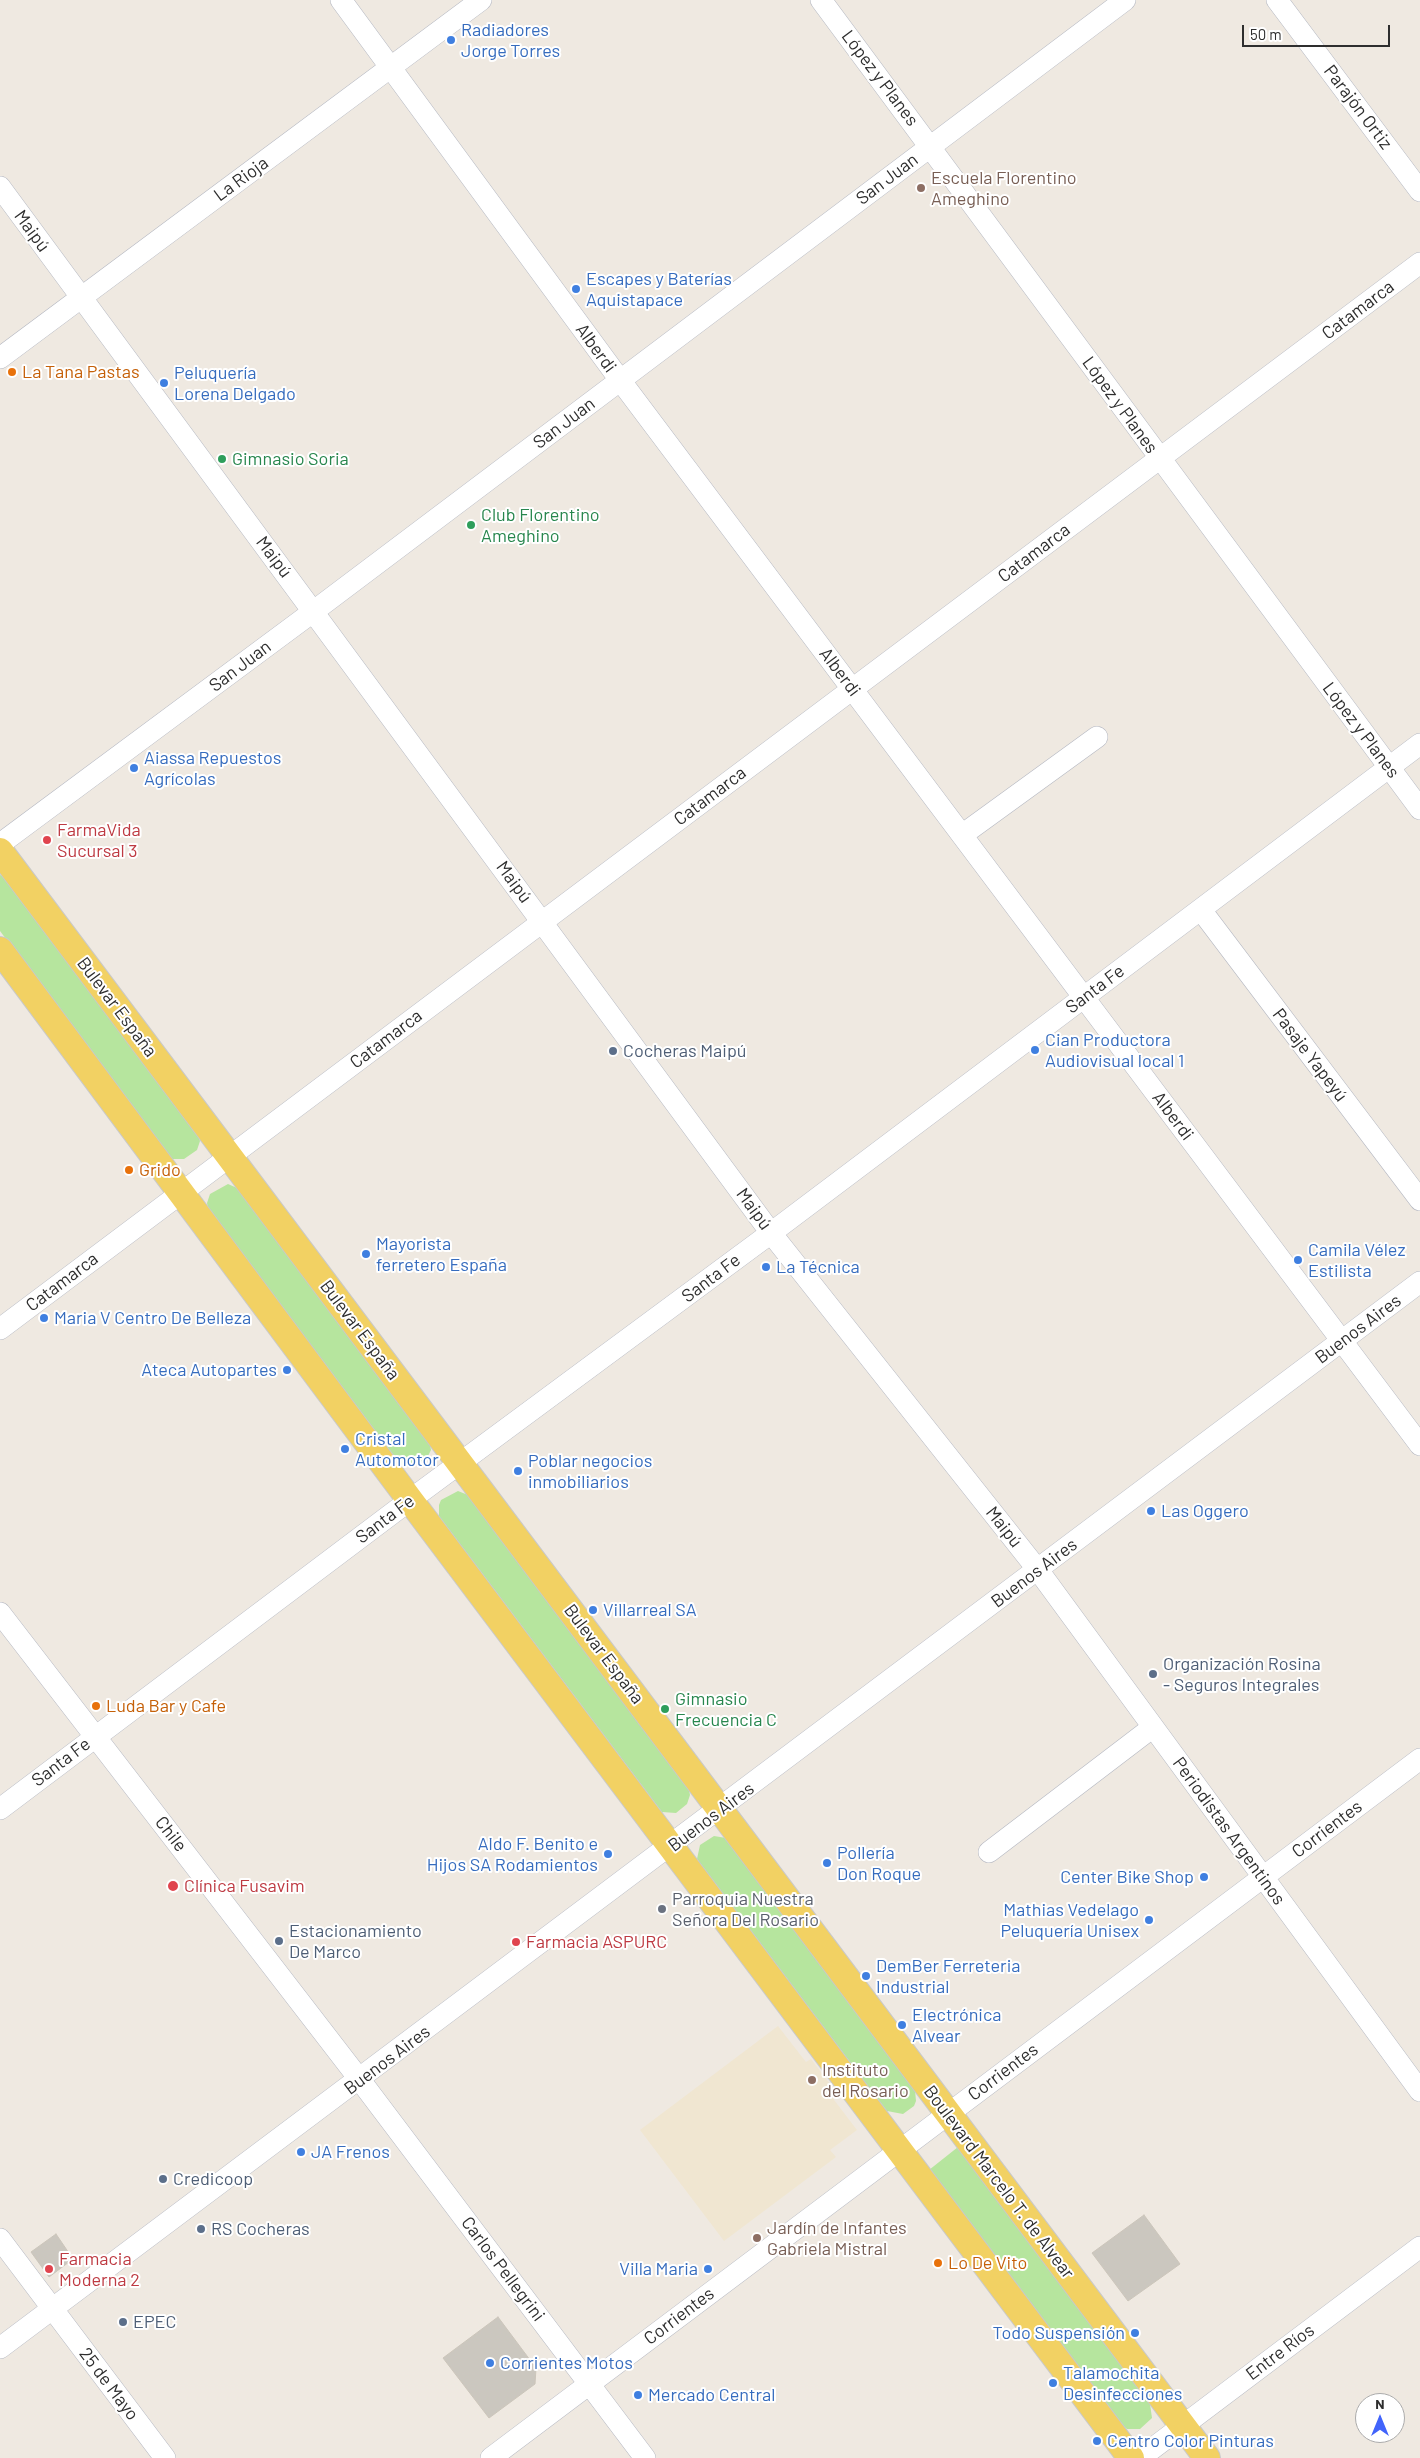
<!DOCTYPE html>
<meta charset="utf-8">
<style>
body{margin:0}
#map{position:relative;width:1420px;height:2458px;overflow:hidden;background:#efe9e1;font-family:Barlow,sans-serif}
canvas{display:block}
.north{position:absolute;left:1355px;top:2393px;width:50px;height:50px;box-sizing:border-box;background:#fff;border:1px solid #ababab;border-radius:50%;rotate:0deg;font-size:14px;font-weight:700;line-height:20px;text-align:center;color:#2e2e2e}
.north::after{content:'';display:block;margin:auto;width:18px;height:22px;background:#4264fb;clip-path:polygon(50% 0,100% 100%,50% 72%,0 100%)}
.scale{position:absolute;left:1242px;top:25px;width:148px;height:22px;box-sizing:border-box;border:2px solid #2e2e2e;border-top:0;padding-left:6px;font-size:15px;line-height:18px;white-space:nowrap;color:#2e2e2e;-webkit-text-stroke:4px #fff;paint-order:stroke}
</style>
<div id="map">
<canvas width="1420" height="2458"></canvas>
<div class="north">N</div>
<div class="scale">50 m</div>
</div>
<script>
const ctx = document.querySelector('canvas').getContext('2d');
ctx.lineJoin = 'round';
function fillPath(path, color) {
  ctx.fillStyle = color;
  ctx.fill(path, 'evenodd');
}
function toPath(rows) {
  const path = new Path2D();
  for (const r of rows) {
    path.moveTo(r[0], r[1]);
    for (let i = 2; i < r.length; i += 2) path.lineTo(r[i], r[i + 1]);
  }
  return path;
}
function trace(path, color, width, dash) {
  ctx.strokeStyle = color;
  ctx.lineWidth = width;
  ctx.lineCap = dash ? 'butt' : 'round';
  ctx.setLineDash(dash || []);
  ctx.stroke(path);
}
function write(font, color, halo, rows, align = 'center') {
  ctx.font = font + ' Barlow,sans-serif';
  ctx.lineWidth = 4;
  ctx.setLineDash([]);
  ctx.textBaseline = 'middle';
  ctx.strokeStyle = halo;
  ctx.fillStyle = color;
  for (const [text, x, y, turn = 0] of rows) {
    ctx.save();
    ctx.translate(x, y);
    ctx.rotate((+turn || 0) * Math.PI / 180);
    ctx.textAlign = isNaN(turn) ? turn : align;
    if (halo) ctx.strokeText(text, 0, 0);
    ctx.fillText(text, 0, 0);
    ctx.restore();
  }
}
fillPath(toPath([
 [778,2026,806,2062,811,2059,833,2088,828,2092,857,2130,830,2150,836,2157,724,2241,640,2130]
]), '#f0e6d1');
fillPath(toPath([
 [0,875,3,876,198,1136,200,1141,197,1150,184,1159,171,1159,0,931],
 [228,1184,237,1188,430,1445,431,1450,427,1458,412,1467,401,1465,208,1208,207,1203,210,1194],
 [458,1491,468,1495,689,1790,690,1795,687,1804,676,1813,662,1812,439,1516,439,1505,441,1500],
 [714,1836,726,1838,915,2090,916,2101,914,2106,903,2114,887,2111,697,1859,700,1845],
 [958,2147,1150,2404,1152,2418,1140,2429,1127,2429,1122,2425,929,2170]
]), '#b6e59e');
const building = toPath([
 [1144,2215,1180,2264,1128,2301,1092,2253,1144,2215],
 [56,2234,73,2259,49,2277,31,2252,56,2234],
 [498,2317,536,2368,535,2384,489,2418,443,2358,498,2317]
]);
fillPath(building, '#cbc7bf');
trace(building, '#cbc5ba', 1);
const minor = toPath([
 [341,0,620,380,1420,1445],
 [821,0,1420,809],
 [1277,0,1420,191],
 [0,187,771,1233,1038,1570,1420,2091],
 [0,358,481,0],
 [962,835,1097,737],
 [0,844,314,611,1125,0],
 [1201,910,1420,1200],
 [0,1329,1420,263],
 [0,1613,360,2080,645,2458],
 [0,1809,410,1500,771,1233,1420,744],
 [989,1852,1153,1727],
 [0,2239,165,2458],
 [0,2348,1420,1282],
 [491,2458,1420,1759],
 [1140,2458,1420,2247]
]);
const major = toPath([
 [0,851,1207,2458],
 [0,950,410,1500,1131,2458]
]);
trace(minor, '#b4b7c1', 22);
trace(major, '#c9c9c9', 28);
trace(minor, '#fff', 21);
trace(major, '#f2d163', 26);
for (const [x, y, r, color] of [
 [451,40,5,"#3f7fe0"],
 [921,188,5,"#8d6e63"],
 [576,289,5,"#3f7fe0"],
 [12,372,5,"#e8710a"],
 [164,383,5,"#3f7fe0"],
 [222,459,5,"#2e9e5b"],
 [471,525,5,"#2e9e5b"],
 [134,768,5,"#3f7fe0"],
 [47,840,5,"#e0444e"],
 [1035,1050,5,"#3f7fe0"],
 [613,1051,5,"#5c6f8a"],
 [129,1170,5,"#e8710a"],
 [366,1254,5,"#3f7fe0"],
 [1298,1260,5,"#3f7fe0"],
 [766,1267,5,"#3f7fe0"],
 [44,1318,5,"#3f7fe0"],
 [287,1370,5,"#3f7fe0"],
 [345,1449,5,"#3f7fe0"],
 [518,1471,5,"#3f7fe0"],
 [1151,1511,5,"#3f7fe0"],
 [593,1610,5,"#3f7fe0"],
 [1153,1674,5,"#5c6f8a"],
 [96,1706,5,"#e8710a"],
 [665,1709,5,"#2e9e5b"],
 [608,1854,5,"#3f7fe0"],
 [827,1863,5,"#3f7fe0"],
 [1204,1877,5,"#3f7fe0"],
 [173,1886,6,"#e0444e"],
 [662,1909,5,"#6b7280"],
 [1149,1920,5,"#3f7fe0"],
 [279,1941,5,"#5c6f8a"],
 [516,1942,5,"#e0444e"],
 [866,1976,5,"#3f7fe0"],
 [902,2025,5,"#3f7fe0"],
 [812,2080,5,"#8d6e63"],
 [301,2152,5,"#3f7fe0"],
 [163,2179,5,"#5c6f8a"],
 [201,2229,5,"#5c6f8a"],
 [757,2238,5,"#8d6e63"],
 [938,2263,5,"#e8710a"],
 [49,2269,5,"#e0444e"],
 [708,2269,5,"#3f7fe0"],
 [123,2322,5,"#5c6f8a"],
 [1135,2333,5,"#3f7fe0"],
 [490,2363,5,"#3f7fe0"],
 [1053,2383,5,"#3f7fe0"],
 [638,2395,5,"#3f7fe0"],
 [1097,2441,5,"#3f7fe0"]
]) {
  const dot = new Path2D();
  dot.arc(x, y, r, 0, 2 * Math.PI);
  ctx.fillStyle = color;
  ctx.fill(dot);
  trace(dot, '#fff', 2);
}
write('18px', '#366cbe', '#fff', [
 ["Radiadores",461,30],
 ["Jorge Torres",461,51],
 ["Escapes y Baterías",586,279],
 ["Aquistapace",586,300],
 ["Peluquería",174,373],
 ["Lorena Delgado",174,394],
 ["Aiassa Repuestos",144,758],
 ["Agrícolas",144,779],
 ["Cian Productora",1045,1040],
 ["Audiovisual local 1",1045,1061],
 ["Mayorista",376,1244],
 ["ferretero España",376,1265],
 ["Camila Vélez",1308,1250],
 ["Estilista",1308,1271],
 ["La Técnica",776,1267],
 ["Maria V Centro De Belleza",54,1318],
 ["Ateca Autopartes",277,1370,"right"],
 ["Cristal",355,1439],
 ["Automotor",355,1460],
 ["Poblar negocios",528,1461],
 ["inmobiliarios",528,1482],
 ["Las Oggero",1161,1511],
 ["Villarreal SA",603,1610],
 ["Aldo F. Benito e",598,1844,"right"],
 ["Hijos SA Rodamientos",598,1865,"right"],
 ["Pollería",837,1853],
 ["Don Roque",837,1874],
 ["Center Bike Shop",1194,1877,"right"],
 ["Mathias Vedelago",1139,1910,"right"],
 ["Peluquería Unisex",1139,1931,"right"],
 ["DemBer Ferreteria",876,1966],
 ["Industrial",876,1987],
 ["Electrónica",912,2015],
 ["Alvear",912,2036],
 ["JA Frenos",311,2152],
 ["Villa Maria",698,2269,"right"],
 ["Todo Suspensión",1125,2333,"right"],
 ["Corrientes Motos",500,2363],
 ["Talamochita",1063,2373],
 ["Desinfecciones",1063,2394],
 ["Mercado Central",648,2395],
 ["Centro Color Pinturas",1107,2441]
], 'left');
write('18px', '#2e2e2e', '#fff', [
 ["López y Planes",880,78,53],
 ["Parajón Ortiz",1358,107,53],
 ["La Rioja",241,179,-36],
 ["San Juan",887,179,-37],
 ["Maipú",32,231,54],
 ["Catamarca",1358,310,-37],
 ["Alberdi",596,348,54],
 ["López y Planes",1120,405,54],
 ["San Juan",564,423,-37],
 ["Catamarca",1034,553,-37],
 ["Maipú",274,557,53],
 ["San Juan",240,666,-37],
 ["Alberdi",840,672,53],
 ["López y Planes",1361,730,53],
 ["Catamarca",710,796,-37],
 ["Maipú",514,882,54],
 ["Santa Fe",1095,989,-37],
 ["Bulevar España",117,1007,53],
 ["Catamarca",386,1039,-37],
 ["Pasaje Yapeyú",1310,1055,53],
 ["Alberdi",1173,1116,53],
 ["Maipú",754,1209,54],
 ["Santa Fe",711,1278,-37],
 ["Catamarca",62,1282,-37],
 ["Buenos Aires",1358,1329,-37],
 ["Bulevar España",360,1330,53],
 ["Santa Fe",385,1519,-37],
 ["Maipú",1004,1527,52],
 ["Buenos Aires",1034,1573,-37],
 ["Bulevar España",604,1654,53],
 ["Santa Fe",61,1762,-37],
 ["Buenos Aires",711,1817,-37],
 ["Corrientes",1327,1829,-37],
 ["Periodistas Argentinos",1229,1831,54],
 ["Chile",171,1834,52],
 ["Buenos Aires",387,2060,-37],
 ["Corrientes",1003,2072,-37],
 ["Boulevard Marcelo T. de Alvear",999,2182,53],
 ["Carlos Pellegrini",503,2269,53],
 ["Corrientes",679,2316,-37],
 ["Entre Ríos",1280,2352,-37],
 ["25 de Mayo",109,2384,53]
]);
write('18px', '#785e54', '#fff', [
 ["Escuela Florentino",931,178],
 ["Ameghino",931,199],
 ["Instituto",822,2070],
 ["del Rosario",822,2091],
 ["Jardín de Infantes",767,2228],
 ["Gabriela Mistral",767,2249]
], 'left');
write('18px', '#c56008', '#fff', [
 ["La Tana Pastas",22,372],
 ["Grido",139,1170],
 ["Luda Bar y Cafe",106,1706],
 ["Lo De Vito",948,2263]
], 'left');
write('18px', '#27864d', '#fff', [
 ["Gimnasio Soria",232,459],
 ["Club Florentino",481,515],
 ["Ameghino",481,536],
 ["Gimnasio",675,1699],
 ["Frecuencia C",675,1720]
], 'left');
write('18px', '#be3a42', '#fff', [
 ["FarmaVida",57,830],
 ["Sucursal 3",57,851],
 ["Clínica Fusavim",184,1886],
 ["Farmacia ASPURC",526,1942],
 ["Farmacia",59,2259],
 ["Moderna 2",59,2280]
], 'left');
write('18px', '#4e5e75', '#fff', [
 ["Cocheras Maipú",623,1051],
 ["Organización Rosina",1163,1664],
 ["- Seguros Integrales",1163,1685],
 ["Estacionamiento",289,1931],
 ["De Marco",289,1952],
 ["Credicoop",173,2179],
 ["RS Cocheras",211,2229],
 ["EPEC",133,2322]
], 'left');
write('18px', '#5b616d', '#fff', [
 ["Parroquia Nuestra",672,1899],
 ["Señora Del Rosario",672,1920]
], 'left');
</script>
